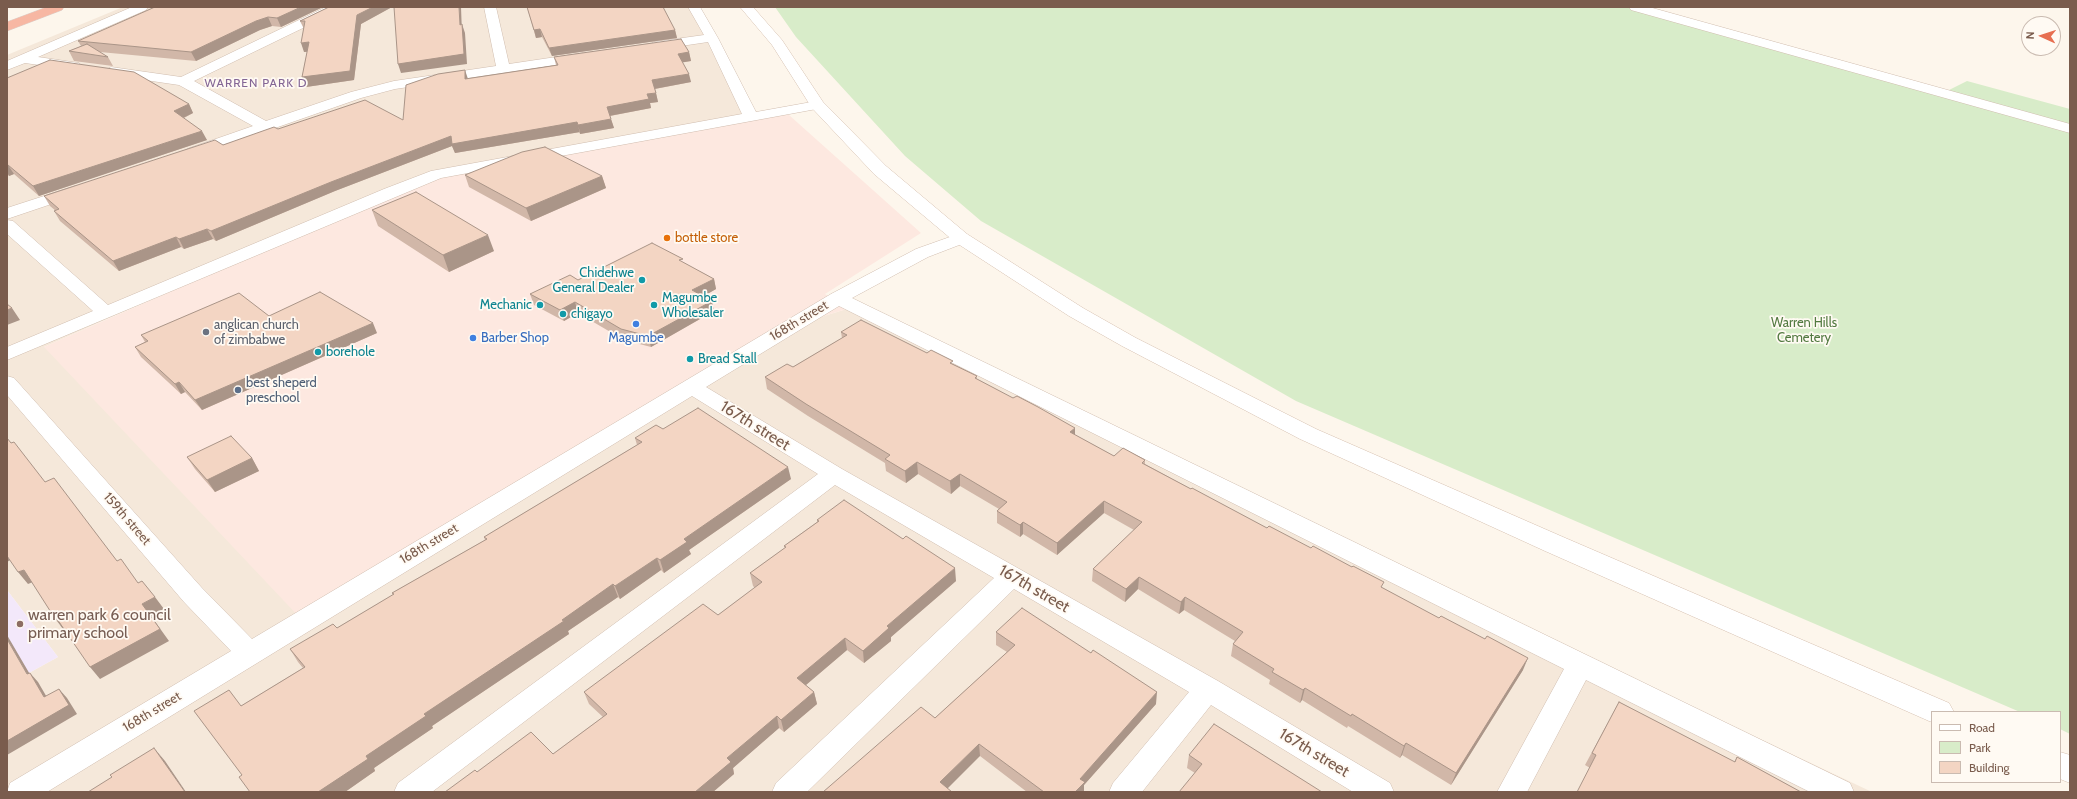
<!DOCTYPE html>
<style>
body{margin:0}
#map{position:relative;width:2077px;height:799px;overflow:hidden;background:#fdf6ec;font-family:Cabin,sans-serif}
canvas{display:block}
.frame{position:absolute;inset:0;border:8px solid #7a5c4d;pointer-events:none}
.legend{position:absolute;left:1931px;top:711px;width:130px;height:72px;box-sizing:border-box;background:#fffaf3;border:1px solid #cabbb1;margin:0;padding:5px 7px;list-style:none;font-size:12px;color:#7a5c4d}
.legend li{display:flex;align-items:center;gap:8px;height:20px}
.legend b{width:20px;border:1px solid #cabbb1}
.north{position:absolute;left:2021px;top:16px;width:40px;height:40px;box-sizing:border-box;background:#fffaf3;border:1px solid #cabbb1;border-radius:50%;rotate:273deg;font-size:11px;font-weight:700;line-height:16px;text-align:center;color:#7a5c4d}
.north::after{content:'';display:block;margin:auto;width:14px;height:18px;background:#e76f51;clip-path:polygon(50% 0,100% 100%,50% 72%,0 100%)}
</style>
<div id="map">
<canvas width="2077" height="799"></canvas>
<div class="frame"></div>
<ul class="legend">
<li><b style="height:5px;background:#fff"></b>Road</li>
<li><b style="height:11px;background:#d8ecc9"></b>Park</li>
<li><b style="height:11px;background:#f3d5c3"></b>Building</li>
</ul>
<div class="north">N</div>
</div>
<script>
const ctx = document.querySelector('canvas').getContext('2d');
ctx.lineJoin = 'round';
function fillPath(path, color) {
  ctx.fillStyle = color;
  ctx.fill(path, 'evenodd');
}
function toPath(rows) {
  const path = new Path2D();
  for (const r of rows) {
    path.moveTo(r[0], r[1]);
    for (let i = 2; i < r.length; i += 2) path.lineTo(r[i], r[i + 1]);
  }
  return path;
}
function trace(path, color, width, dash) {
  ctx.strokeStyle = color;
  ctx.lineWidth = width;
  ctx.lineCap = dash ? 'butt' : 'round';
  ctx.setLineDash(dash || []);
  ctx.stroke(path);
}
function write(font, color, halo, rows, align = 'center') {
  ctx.font = font + ' Cabin,sans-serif';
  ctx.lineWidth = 3.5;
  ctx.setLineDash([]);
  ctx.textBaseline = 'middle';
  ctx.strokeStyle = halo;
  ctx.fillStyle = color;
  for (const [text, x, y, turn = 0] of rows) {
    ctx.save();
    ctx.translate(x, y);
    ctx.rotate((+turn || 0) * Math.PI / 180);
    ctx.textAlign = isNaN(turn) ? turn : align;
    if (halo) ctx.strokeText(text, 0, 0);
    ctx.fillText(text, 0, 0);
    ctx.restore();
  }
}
fillPath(toPath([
 [123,7,690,7,745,116,437,173,44,347,778,330,850,308,1872,792,7,792,7,685,58,657,7,590,7,55]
]), '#f5e8da');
fillPath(toPath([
 [789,115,921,233,825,294,850,308,778,330,301,619,44,347,439,174,745,116]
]), '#fde8e0');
fillPath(toPath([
 [7,590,58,657,7,685]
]), '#f3e8fa');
fillPath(toPath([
 [775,7,1625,7,1941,94,1967,81,2070,109,2070,734,2060,729,2060,712,2020,712,1296,401,981,221,905,156,796,37]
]), '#d8ecc9');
const street = toPath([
 [132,7,148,7,146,10,38,57,79,63,81,66,79,69,74,70,25,63,7,70,7,61,132,7],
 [326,7,342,7,340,10,194,81,266,121,351,92,394,81,496,66,484,7,496,7,509,64,583,53,590,57,583,61,395,89,361,98,192,157,187,155,184,152,187,149,253,126,179,85,111,75,104,71,111,67,181,77,326,7],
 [688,7,700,7,718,38,756,112,817,101,822,102,824,105,822,108,441,178,7,360,7,347,93,311,7,234,7,220,13,221,108,305,384,189,431,171,742,114,708,42,654,50,647,46,654,42,704,35,688,7],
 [1629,7,1649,7,2070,124,2070,133,1631,10,1629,7],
 [75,186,81,188,83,191,81,194,7,219,7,208,75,186],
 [961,233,967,234,970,238,967,242,928,257,852,298,1850,783,1854,792,1810,792,1586,680,1527,792,1497,792,1564,669,839,306,706,387,842,469,1218,681,1390,783,1394,792,1353,792,1211,705,1142,792,1109,792,1113,783,1189,692,1014,589,807,792,772,792,776,783,994,578,835,485,432,792,394,792,398,783,818,474,692,396,47,792,7,792,10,783,231,651,184,602,7,395,7,376,14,378,202,588,252,639,831,294,916,249,961,233]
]);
const secondary = toPath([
 [740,7,753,7,782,40,823,102,886,166,967,234,1083,308,1136,338,1316,429,1563,537,1949,703,1954,712,1932,712,1932,722,1929,721,1545,551,1300,439,1122,346,1069,316,955,242,874,174,812,108,772,45,740,7],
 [2060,752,2070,755,2070,783,2060,779,2060,752]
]);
const highway = toPath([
 [47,7,64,7,62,10,7,31,7,22,47,7]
]);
trace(street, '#d1beb0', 1);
trace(secondary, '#d6c0b0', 1);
trace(highway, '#dad1cd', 1);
fillPath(street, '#fff');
fillPath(secondary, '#fff');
fillPath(highway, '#f7b7a3');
fillPath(toPath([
 [323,7,281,27,272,26,260,30,196,61,100,52,108,57,113,66,74,61,69,51,81,46,78,41],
 [329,7,392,7,361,24,354,80,306,87,302,77,307,52,304,52,304,29,300,21],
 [527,7,675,30,677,38,552,56,542,37,536,38],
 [689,52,691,61,682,62,691,82,655,89,658,102,650,103,651,108,610,116,614,128,580,134,580,132,455,153,452,146,335,191,216,241,213,239,184,249,181,247,119,271,60,221,54,211,56,211,50,206,44,196,278,129,403,120,468,79,556,65,554,57],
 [7,78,189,104,193,113,184,118,207,140,39,196,14,174,9,176,7,173],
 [465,175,602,176,606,188,531,221,469,187],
 [372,210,494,251,449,272,378,226],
 [684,263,714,279,716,289,704,296,712,301,714,311,651,347,624,340,578,313,564,321,534,305,530,294,578,280],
 [269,316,377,333,202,410,185,392,181,394,141,357,135,347,145,342,141,335],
 [841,332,927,353,953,364,977,376,977,379,1075,435,1114,456,1145,460,1145,464,1191,489,1383,588,1523,670,1451,785,1402,755,1400,758,1348,726,1347,728,1302,700,1300,703,1269,684,1270,680,1231,656,1233,644,1235,641,1184,610,1179,614,1138,589,1125,602,1092,581,1093,569,1134,530,1104,513,1057,555,1023,534,1020,537,997,523,997,511,999,509,960,486,951,494,918,474,906,483,886,471,885,463,808,416,767,389,765,377,793,367,842,338],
 [663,429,791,479,689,550,691,554,664,573,661,570,620,599,618,597,568,631,569,634,432,726,433,728,374,768,375,771,345,792,250,792,242,775,241,706,303,668,298,662,290,649,337,628,393,595,392,593,485,540,484,537,637,445,635,438],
 [187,457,252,458,259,471,215,492,195,469],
 [817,520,956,581,891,637,891,641,864,663,847,650,806,685,814,692,817,704,784,732,779,728,733,768,734,774,713,792,445,792,477,772,553,754,603,717,589,704,584,692,718,615,755,588,753,586,750,573,785,548,784,546,817,522],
 [996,632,1156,704,1084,785,1084,792,1027,792,980,756,823,792,935,718,1007,652,996,645],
 [1619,702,1734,762,1737,757,1801,792,1590,768,1585,765],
 [1189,755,1322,792,1195,773,1187,768]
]), '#d1b7a8');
fillPath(toPath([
 [301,7,323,7,281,27,277,18],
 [373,7,392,7,361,24,354,80,306,87,302,77,357,15],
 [459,7,461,7,462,34,460,25],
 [268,17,272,26,260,30,196,61,191,52,256,21],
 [462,24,465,33,467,64,401,73,398,64],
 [540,29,542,37,536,38,534,30],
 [675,30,677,38,552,56,549,48],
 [309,42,313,51,304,52,301,43],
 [689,52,691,61,679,63,678,54],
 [465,70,468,79,465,79],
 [689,74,691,82,654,89,652,80],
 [656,93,658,102,650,103,651,108,609,116,607,107,647,94],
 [189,104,193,113,179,120,174,111],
 [611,119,614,128,580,134,578,125],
 [577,122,580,132,455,153,452,146,335,191,216,241,211,231,331,182,451,136],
 [202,131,207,140,39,196,33,186],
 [7,165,8,165,14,174,9,176,7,172],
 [602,176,606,188,531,221,526,208],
 [207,229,213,239,184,249,179,239],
 [488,235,494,251,449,272,443,255],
 [176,237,181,247,119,271,113,261],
 [714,279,716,289,695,301,692,290],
 [712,301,714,311,651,347,648,336],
 [575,302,578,313,564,321,560,310],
 [12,308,20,320,7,325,7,310],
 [373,323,377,333,202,410,195,400],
 [179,382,185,392,181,394,175,384],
 [1075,428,1075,440,1070,432],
 [252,458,259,471,215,492,207,480],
 [917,462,918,474,906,483,905,471],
 [788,467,791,479,689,550,691,554,664,573,660,560,684,539],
 [960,474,960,486,951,494,950,481],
 [1104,501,1104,513,1057,555,1057,543],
 [1023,522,1023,534,1020,537,1020,525],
 [7,554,12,559,7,562],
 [657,558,661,570,620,599,615,586],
 [955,568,956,581,891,637,891,641,864,663,863,651,887,626],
 [24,570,33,582,28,584,18,572],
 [1139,577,1138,589,1125,602,1126,589],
 [613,584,618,597,568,631,569,634,432,726,433,728,374,768,375,771,345,792,318,792,366,756,424,714],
 [155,597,164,609,151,616,169,641,100,679,90,667,142,604],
 [1185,597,1184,610,1179,614,1181,602],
 [55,616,65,628,63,629,54,617],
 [7,635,35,683,27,674,7,639],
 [845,638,847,650,800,690,797,678],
 [1528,658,1523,670,1451,785,1456,773],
 [30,673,38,682,52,706,44,697],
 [1305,688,1302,700,1300,703,1303,690],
 [59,689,67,698,77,714,7,755,7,741],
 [814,692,817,704,784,732,781,720],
 [1157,692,1156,704,1084,785,1084,792,1075,792,1080,779],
 [777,716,779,728,733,768,734,774,713,792,695,792,727,758],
 [1406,743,1402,755,1400,758,1404,746],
 [979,744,980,756,944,792,940,782],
 [154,748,165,761,186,792,185,792]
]), '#aa9588');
const building = toPath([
 [155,7,301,7,277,18,268,17,256,21,191,52,78,41,155,7],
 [329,7,373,7,357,15,350,71,302,77,309,42,301,43,305,21,300,21,329,7],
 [394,7,459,7,460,25,462,24,464,54,398,64,394,7],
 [527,7,663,7,675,30,549,48,540,29,534,30,527,7],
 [681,39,689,52,678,54,689,74,652,80,656,93,647,94,649,99,607,107,611,119,578,125,577,122,452,144,451,136,331,182,211,231,207,229,179,239,176,237,113,261,54,211,59,209,44,196,215,140,223,145,274,127,278,129,365,100,403,120,406,85,438,74,465,70,465,79,558,65,554,57,681,39],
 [87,44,108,57,69,51,87,44],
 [50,60,134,72,189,104,174,111,202,131,33,186,8,165,7,165,7,78,50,60],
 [545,147,602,176,526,208,465,175,522,152,545,147],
 [416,192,488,235,443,255,372,210,416,192],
 [652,243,683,259,679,260,714,279,692,290,712,301,648,336,621,329,575,302,560,310,530,294,570,275,578,280,652,243],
 [320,292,373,323,195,400,179,382,175,384,135,347,148,341,141,335,239,293,269,316,320,292],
 [7,304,12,308,7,310,7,304],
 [861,320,927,353,931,350,953,361,950,363,977,376,975,378,1013,398,1017,396,1038,407,1075,428,1070,432,1114,456,1123,448,1145,460,1142,463,1191,489,1192,488,1267,528,1269,526,1311,548,1313,546,1352,567,1353,566,1384,582,1381,587,1439,618,1441,616,1485,639,1487,636,1528,658,1456,773,1406,743,1404,746,1352,714,1351,716,1305,688,1303,690,1272,672,1274,669,1233,644,1243,632,1185,597,1181,602,1139,577,1126,589,1093,569,1142,522,1104,501,1057,543,1023,522,1020,525,997,511,1007,502,960,474,950,481,917,462,905,471,885,459,890,455,806,404,765,377,787,364,793,367,847,335,841,332,861,320],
 [698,408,788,467,684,539,687,542,660,560,657,558,615,586,613,584,562,620,564,621,424,714,426,716,366,756,368,759,318,792,250,792,239,777,242,775,194,711,229,690,241,706,305,667,290,649,333,624,337,628,394,594,392,593,487,539,484,537,642,442,635,438,656,425,663,429,698,408],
 [231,436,252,458,207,480,187,457,231,436],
 [7,438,11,443,14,442,45,482,54,478,117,561,121,559,138,583,142,581,155,597,142,604,160,629,90,667,55,616,54,617,24,570,18,572,7,556,7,438],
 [844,500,903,539,906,536,955,568,887,626,889,628,863,651,845,638,797,678,814,692,781,720,777,716,727,758,731,762,695,792,445,792,475,770,477,772,531,732,553,754,607,714,584,692,703,604,718,615,762,582,750,573,786,547,784,546,819,521,817,520,844,500],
 [1022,608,1091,653,1093,650,1157,692,1080,779,1085,782,1075,792,1044,792,979,744,940,782,952,792,823,792,921,707,935,718,1015,645,996,632,1022,608],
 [7,639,27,674,30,673,44,697,59,689,69,705,7,741,7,639],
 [1619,702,1735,762,1737,757,1801,792,1577,792,1596,755,1592,753,1619,702],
 [1214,724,1322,792,1179,792,1202,764,1189,755,1214,724],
 [154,748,185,792,88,792,112,777,110,775,154,748]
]);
fillPath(building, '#f3d5c3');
trace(building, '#aa9588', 1);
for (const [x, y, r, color] of [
 [667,238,4,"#e8710a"],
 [642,280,4,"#0f9aa8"],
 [540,305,4,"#0f9aa8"],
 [654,305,4,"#0f9aa8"],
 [563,314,4,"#0f9aa8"],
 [636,324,4,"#3f7fe0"],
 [206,332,4,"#6b7280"],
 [473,338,4,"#3f7fe0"],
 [318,352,4,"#0f9aa8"],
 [690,359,4,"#0f9aa8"],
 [238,390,4,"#5c6f8a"],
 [20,624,4,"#8d6e63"]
]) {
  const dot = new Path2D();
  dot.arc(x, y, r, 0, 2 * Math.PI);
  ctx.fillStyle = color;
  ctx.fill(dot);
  trace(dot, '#fffaf3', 1.5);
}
ctx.letterSpacing = '1px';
write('12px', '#846695', '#fffaf3', [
 ["WARREN PARK D",256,83]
]);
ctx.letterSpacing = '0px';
write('13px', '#c56008', '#fffaf3', [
 ["bottle store",675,238]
], 'left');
write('13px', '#0d838f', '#fffaf3', [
 ["Chidehwe",634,273,"right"],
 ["General Dealer",634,288,"right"],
 ["Magumbe",662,298],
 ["Wholesaler",662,313],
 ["Mechanic",532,305,"right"],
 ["chigayo",571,314],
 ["borehole",326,352],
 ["Bread Stall",698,359]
], 'left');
write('13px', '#7a5c4d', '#fffaf3', [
 ["168th street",799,321,-31],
 ["159th street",127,519,49],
 ["168th street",429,544,-31],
 ["168th street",152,712,-31]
]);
write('13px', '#537a41', '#fffaf3', [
 ["Warren Hills",1804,323],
 ["Cemetery",1804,338]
]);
write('13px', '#5b616d', '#fffaf3', [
 ["anglican church",214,325],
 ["of zimbabwe",214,340]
], 'left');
write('13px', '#366cbe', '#fffaf3', [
 ["Barber Shop",481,338],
 ["Magumbe",636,338,"center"]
], 'left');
write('13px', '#4e5e75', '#fffaf3', [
 ["best sheperd",246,383],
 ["preschool",246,398]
], 'left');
write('16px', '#7a5c4d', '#fffaf3', [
 ["167th street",755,426,32],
 ["167th street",1034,589,30],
 ["167th street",1314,753,31]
]);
write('16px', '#785e54', '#fffaf3', [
 ["warren park 6 council",28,615],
 ["primary school",28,633]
], 'left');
</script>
